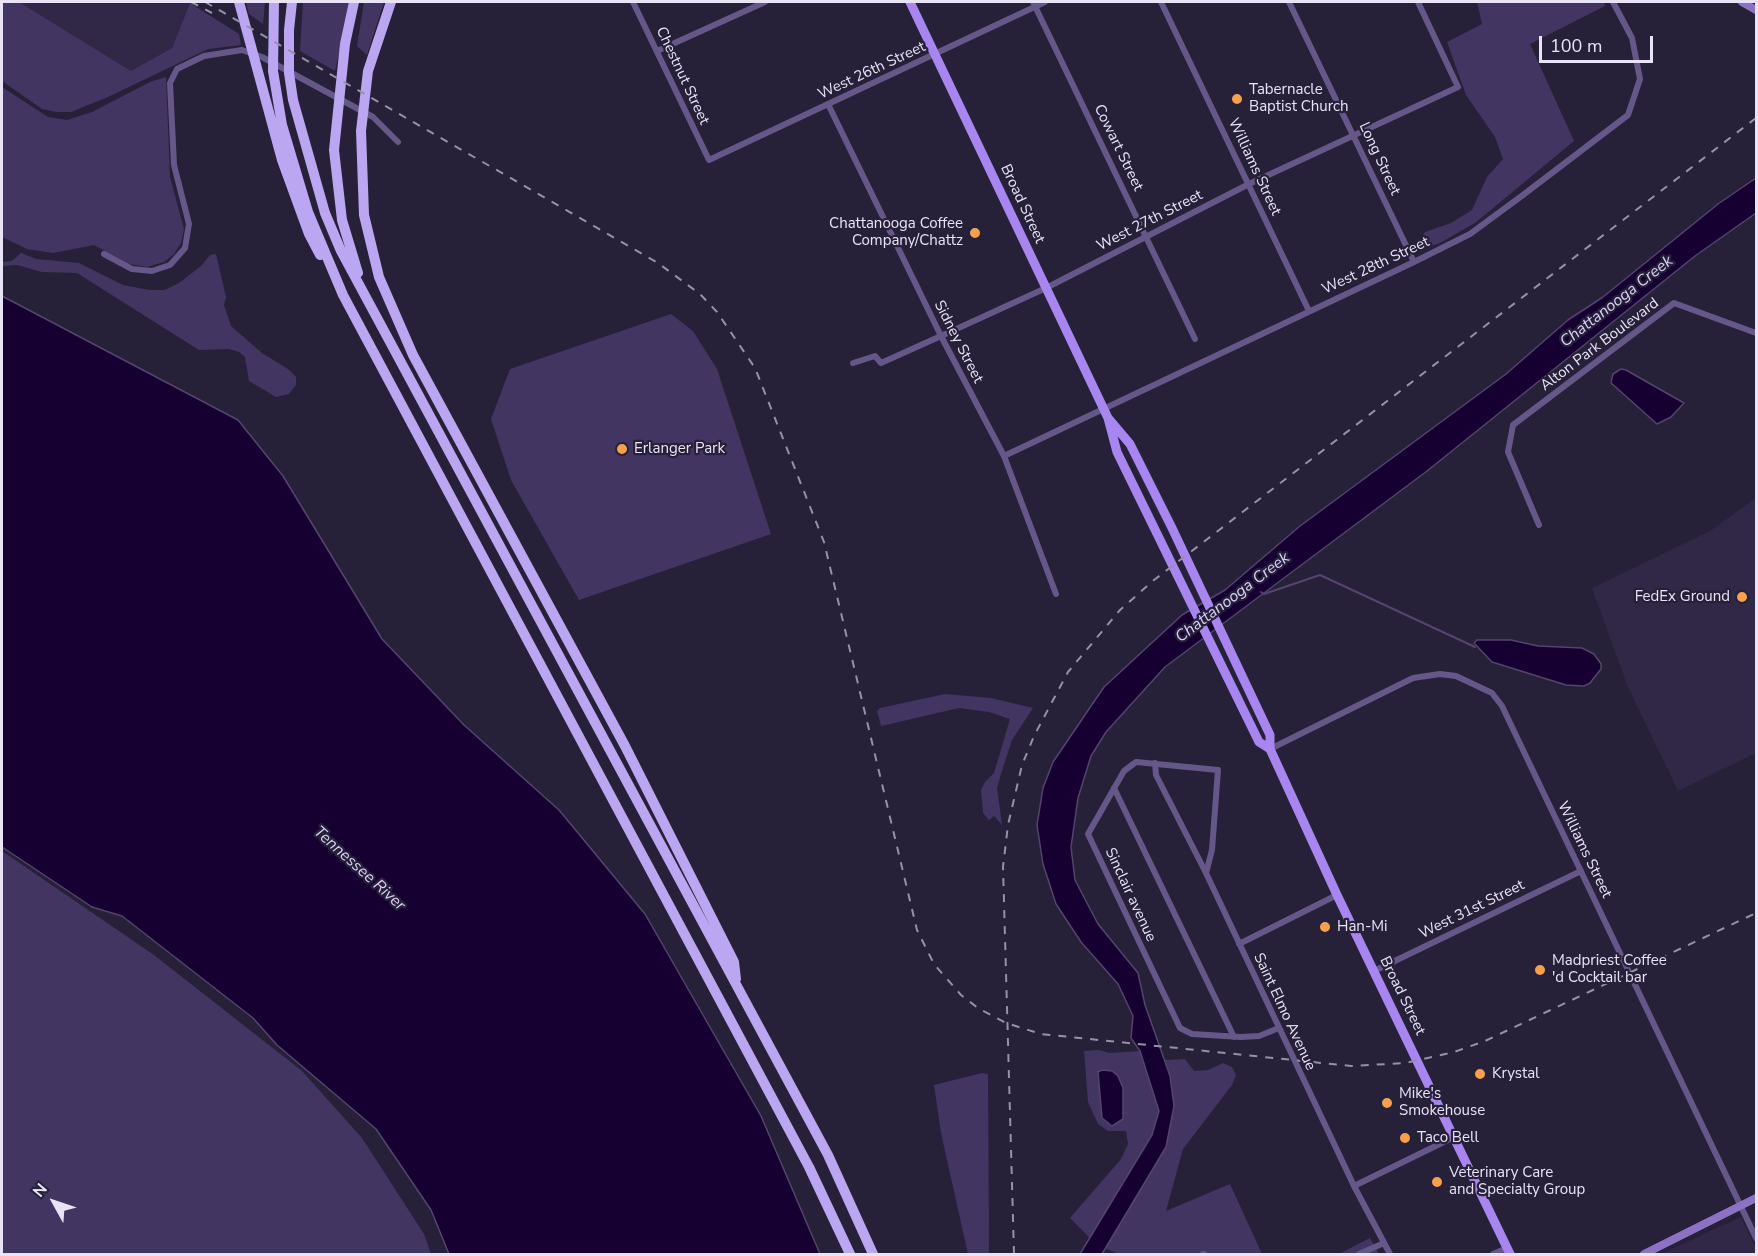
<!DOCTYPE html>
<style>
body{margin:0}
#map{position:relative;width:1758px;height:1256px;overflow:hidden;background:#272039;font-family:"Nunito Sans",sans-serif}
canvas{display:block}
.frame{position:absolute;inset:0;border:3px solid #e8e4f6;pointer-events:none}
.north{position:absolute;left:24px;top:1172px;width:60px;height:60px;-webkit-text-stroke:4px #272039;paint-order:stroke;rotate:310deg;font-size:16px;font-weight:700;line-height:24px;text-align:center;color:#e8e4f6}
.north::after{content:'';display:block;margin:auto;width:21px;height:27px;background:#e8e4f6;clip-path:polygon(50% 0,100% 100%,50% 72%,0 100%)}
.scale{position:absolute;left:1539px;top:36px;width:114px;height:27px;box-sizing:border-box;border:3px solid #e8e4f6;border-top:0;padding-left:8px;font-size:18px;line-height:21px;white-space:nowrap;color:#e8e4f6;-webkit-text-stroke:4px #272039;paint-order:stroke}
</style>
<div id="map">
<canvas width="1758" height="1256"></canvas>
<div class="frame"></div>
<div class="north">N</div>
<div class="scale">100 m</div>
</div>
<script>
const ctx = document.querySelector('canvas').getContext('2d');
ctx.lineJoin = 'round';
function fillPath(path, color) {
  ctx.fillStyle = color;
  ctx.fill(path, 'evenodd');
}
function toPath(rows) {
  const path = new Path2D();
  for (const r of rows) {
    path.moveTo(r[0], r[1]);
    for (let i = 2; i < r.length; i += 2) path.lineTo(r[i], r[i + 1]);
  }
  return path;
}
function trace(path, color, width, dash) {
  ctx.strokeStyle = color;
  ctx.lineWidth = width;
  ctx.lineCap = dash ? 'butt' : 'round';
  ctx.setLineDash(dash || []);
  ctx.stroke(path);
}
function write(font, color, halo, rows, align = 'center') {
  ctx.font = font + ' "Nunito Sans",sans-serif';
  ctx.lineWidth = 4.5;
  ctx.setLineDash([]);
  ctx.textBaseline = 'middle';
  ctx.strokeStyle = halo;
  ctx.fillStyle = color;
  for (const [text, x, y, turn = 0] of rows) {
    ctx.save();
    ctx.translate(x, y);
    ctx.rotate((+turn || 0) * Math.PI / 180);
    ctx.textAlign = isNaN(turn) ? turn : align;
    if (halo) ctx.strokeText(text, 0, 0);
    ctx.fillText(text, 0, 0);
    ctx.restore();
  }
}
fillPath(toPath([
 [19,2,190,2,172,48,131,71],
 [1756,498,1756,753,1678,791,1627,685,1592,588,1710,531],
 [1741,1217,1756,1249,1756,1254,1661,1254]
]), '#312747');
fillPath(toPath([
 [2,2,19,2,131,71,172,48,190,3,239,34,241,45,208,49,108,97,71,112,56,112,42,109,2,81],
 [246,2,265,2,263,24,249,14],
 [303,2,351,2,335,71,300,51],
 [364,2,384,2,367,55,357,46],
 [1477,2,1604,2,1605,6,1530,44,1574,141,1475,223,1438,244,1425,247,1420,240,1425,232,1451,223,1472,210,1487,177,1503,159,1495,137,1466,95,1447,42,1482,24],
 [166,77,170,177,184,229,181,243,174,254,164,262,147,267,129,264,94,245,53,253,27,249,2,237,2,87,48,117,67,120,92,112,150,82],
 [21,253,36,259,79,263,123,285,149,290,165,290,179,283,201,266,210,255,216,254,226,297,224,305,231,326,262,353,288,369,296,377,296,385,289,394,276,397,249,381,245,357,239,352,229,349,199,350,77,273,42,272,17,265,2,266,2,262,12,261],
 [671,314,693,331,717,369,771,534,579,600,511,480,491,419,510,369],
 [945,694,991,698,1033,708,1012,740,1001,774,997,788,1002,825,994,816,989,820,983,813,981,790,985,782,994,773,1010,719,989,712,959,708,881,726,877,711,880,708],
 [2,851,154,955,302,1071,362,1138,424,1234,431,1254,2,1254],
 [1099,1050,1109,1053,1140,1051,1159,1111,1152,1135,1090,1238,1070,1218,1121,1159,1128,1144,1126,1131,1108,1131,1098,1124,1088,1102,1084,1051],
 [1185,1059,1194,1071,1208,1070,1223,1063,1232,1067,1236,1075,1232,1085,1183,1149,1166,1211,1230,1184,1262,1254,1118,1254,1105,1248,1166,1147,1170,1076,1165,1060],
 [982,1073,988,1074,989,1254,968,1254,941,1133,934,1085],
 [1370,1238,1379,1254,1339,1254]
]), '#433561');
const water = toPath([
 [1756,178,1756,213,1695,256,1427,471,1165,667,1106,732,1091,756,1078,798,1071,847,1075,880,1098,924,1138,973,1145,1005,1170,1076,1174,1106,1166,1147,1102,1254,1080,1254,1152,1135,1159,1111,1140,1051,1131,1038,1133,1016,1118,984,1081,942,1056,904,1043,864,1037,825,1043,788,1053,762,1104,687,1182,615,1225,590,1300,526,1506,374,1568,320,1603,297,1718,204,1756,178],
 [2,296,238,420,283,476,382,639,464,725,559,810,645,914,761,1116,820,1254,449,1254,431,1210,376,1129,277,1045,253,1018,122,916,92,907,2,847,2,296],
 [1621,369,1626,370,1684,403,1671,417,1657,424,1611,383,1613,374,1621,369],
 [1477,640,1511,640,1538,646,1582,648,1594,654,1601,664,1601,669,1590,683,1584,686,1566,685,1492,662,1474,643,1477,640],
 [1102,1070,1112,1071,1118,1076,1123,1088,1123,1119,1112,1126,1102,1118,1098,1072,1102,1070]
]);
fillPath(water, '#160032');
trace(water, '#55446d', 1.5);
trace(toPath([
 [1261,592,1264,594,1320,575,1475,647]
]), '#55446d', 2);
trace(toPath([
 [633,2,709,160,1045,2],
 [1033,2,1195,339],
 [1161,2,1309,311],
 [1289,2,1414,262],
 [657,51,765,2],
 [828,104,941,336,1004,456,1056,594],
 [104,254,132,269,152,271,170,265,185,248,189,224,174,165,170,83,177,69,204,56,242,50,262,57,373,117,398,142],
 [853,363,875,356,881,363,941,336,1046,288,1249,184,1458,87,1418,2],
 [1004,456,1414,262,1470,234,1523,195,1628,115,1640,79,1632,38,1613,2],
 [1539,525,1508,452,1513,425,1674,303,1756,333],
 [1270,749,1413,678,1440,674,1456,676,1492,693,1502,706,1756,1238],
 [1155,763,1156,775,1206,873],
 [1114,788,1234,1037],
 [1239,944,1337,895],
 [1374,971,1581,871],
 [1279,1028,1259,1036,1241,1037,1192,1034,1180,1028,1088,834,1124,771,1136,762,1218,770,1212,850,1206,873,1354,1186,1390,1254],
 [1354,1186,1454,1137],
 [1203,1254,1204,1254],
 [1359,1254,1384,1243],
 [1493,1254,1507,1248]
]), '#665789', 6);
trace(toPath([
 [1742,2,1756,10],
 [1644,1254,1756,1198]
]), '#8b72c3', 8);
trace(toPath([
 [910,2,1108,418,1117,452,1259,742,1270,749],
 [1108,418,1130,444,1172,528,1270,735,1270,749,1337,895,1510,1254]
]), '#a786ef', 9);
trace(toPath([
 [239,2,282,160,309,234,320,255],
 [274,2,273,71,282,125,308,212,343,295,809,1167,850,1254],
 [292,2,289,30,289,73,293,100,325,213,341,251,828,1155,873,1254],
 [354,2,345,44,334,150,342,220,358,273],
 [391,2,368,71,361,131,364,215,379,277,413,355,625,746,734,962,736,979]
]), '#bba6f1', 10);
trace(toPath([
 [191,2,212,13],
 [205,2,658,263,700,294,717,312,755,368,824,542,917,930,934,964,961,995,978,1008,1006,1023,1041,1034,1351,1066,1405,1063,1454,1052,1485,1041,1756,913],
 [1014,1254,1003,867,1008,825,1022,765,1034,736,1068,672,1120,610,1154,580,1756,118]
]), '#9691a6', 2, [8, 8]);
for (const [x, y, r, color] of [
 [1237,99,6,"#f9a04d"],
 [975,233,6,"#f9a04d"],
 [622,449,6,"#f9a04d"],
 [1742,597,6,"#f9a04d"],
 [1325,927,6,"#f9a04d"],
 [1540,970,6,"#f9a04d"],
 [1480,1074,6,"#f9a04d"],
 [1387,1103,6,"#f9a04d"],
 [1405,1138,6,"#f9a04d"],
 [1437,1182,6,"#f9a04d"]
]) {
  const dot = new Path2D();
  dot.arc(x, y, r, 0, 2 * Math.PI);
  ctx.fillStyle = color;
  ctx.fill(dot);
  trace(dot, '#272039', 2);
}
write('15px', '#e8e4f6', '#272039', [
 ["West 26th Street",872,71,-25],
 ["Chestnut Street",682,76,65],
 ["Cowart Street",1118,148,64],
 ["Long Street",1379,159,65],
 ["Williams Street",1254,167,65],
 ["Broad Street",1022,204,65],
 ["West 27th Street",1150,221,-27],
 ["West 28th Street",1376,266,-25],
 ["Sidney Street",958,342,63],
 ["Alton Park Boulevard",1600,345,-37],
 ["Williams Street",1584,850,64],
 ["Sinclair avenue",1130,895,65],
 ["West 31st Street",1472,910,-26],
 ["Broad Street",1402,996,64],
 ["Saint Elmo Avenue",1284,1012,65]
]);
write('15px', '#e8e4f6', '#272039', [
 ["Tabernacle",1249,90],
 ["Baptist Church",1249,107],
 ["Chattanooga Coffee",963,224,"right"],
 ["Company/Chattz",963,241,"right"],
 ["Erlanger Park",634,449],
 ["FedEx Ground",1730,597,"right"],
 ["Han-Mi",1337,927],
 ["Madpriest Coffee",1552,961],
 ["'d Cocktail bar",1552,978],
 ["Krystal",1492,1074],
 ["Mike's",1399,1094],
 ["Smokehouse",1399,1111],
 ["Taco Bell",1417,1138],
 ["Veterinary Care",1449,1173],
 ["and Specialty Group",1449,1190]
], 'left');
write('italic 16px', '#dbd0fb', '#272039', [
 ["Chattanooga Creek",1617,302,-38],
 ["Chattanooga Creek",1233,598,-37],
 ["Tennessee River",359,869,42]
]);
</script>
